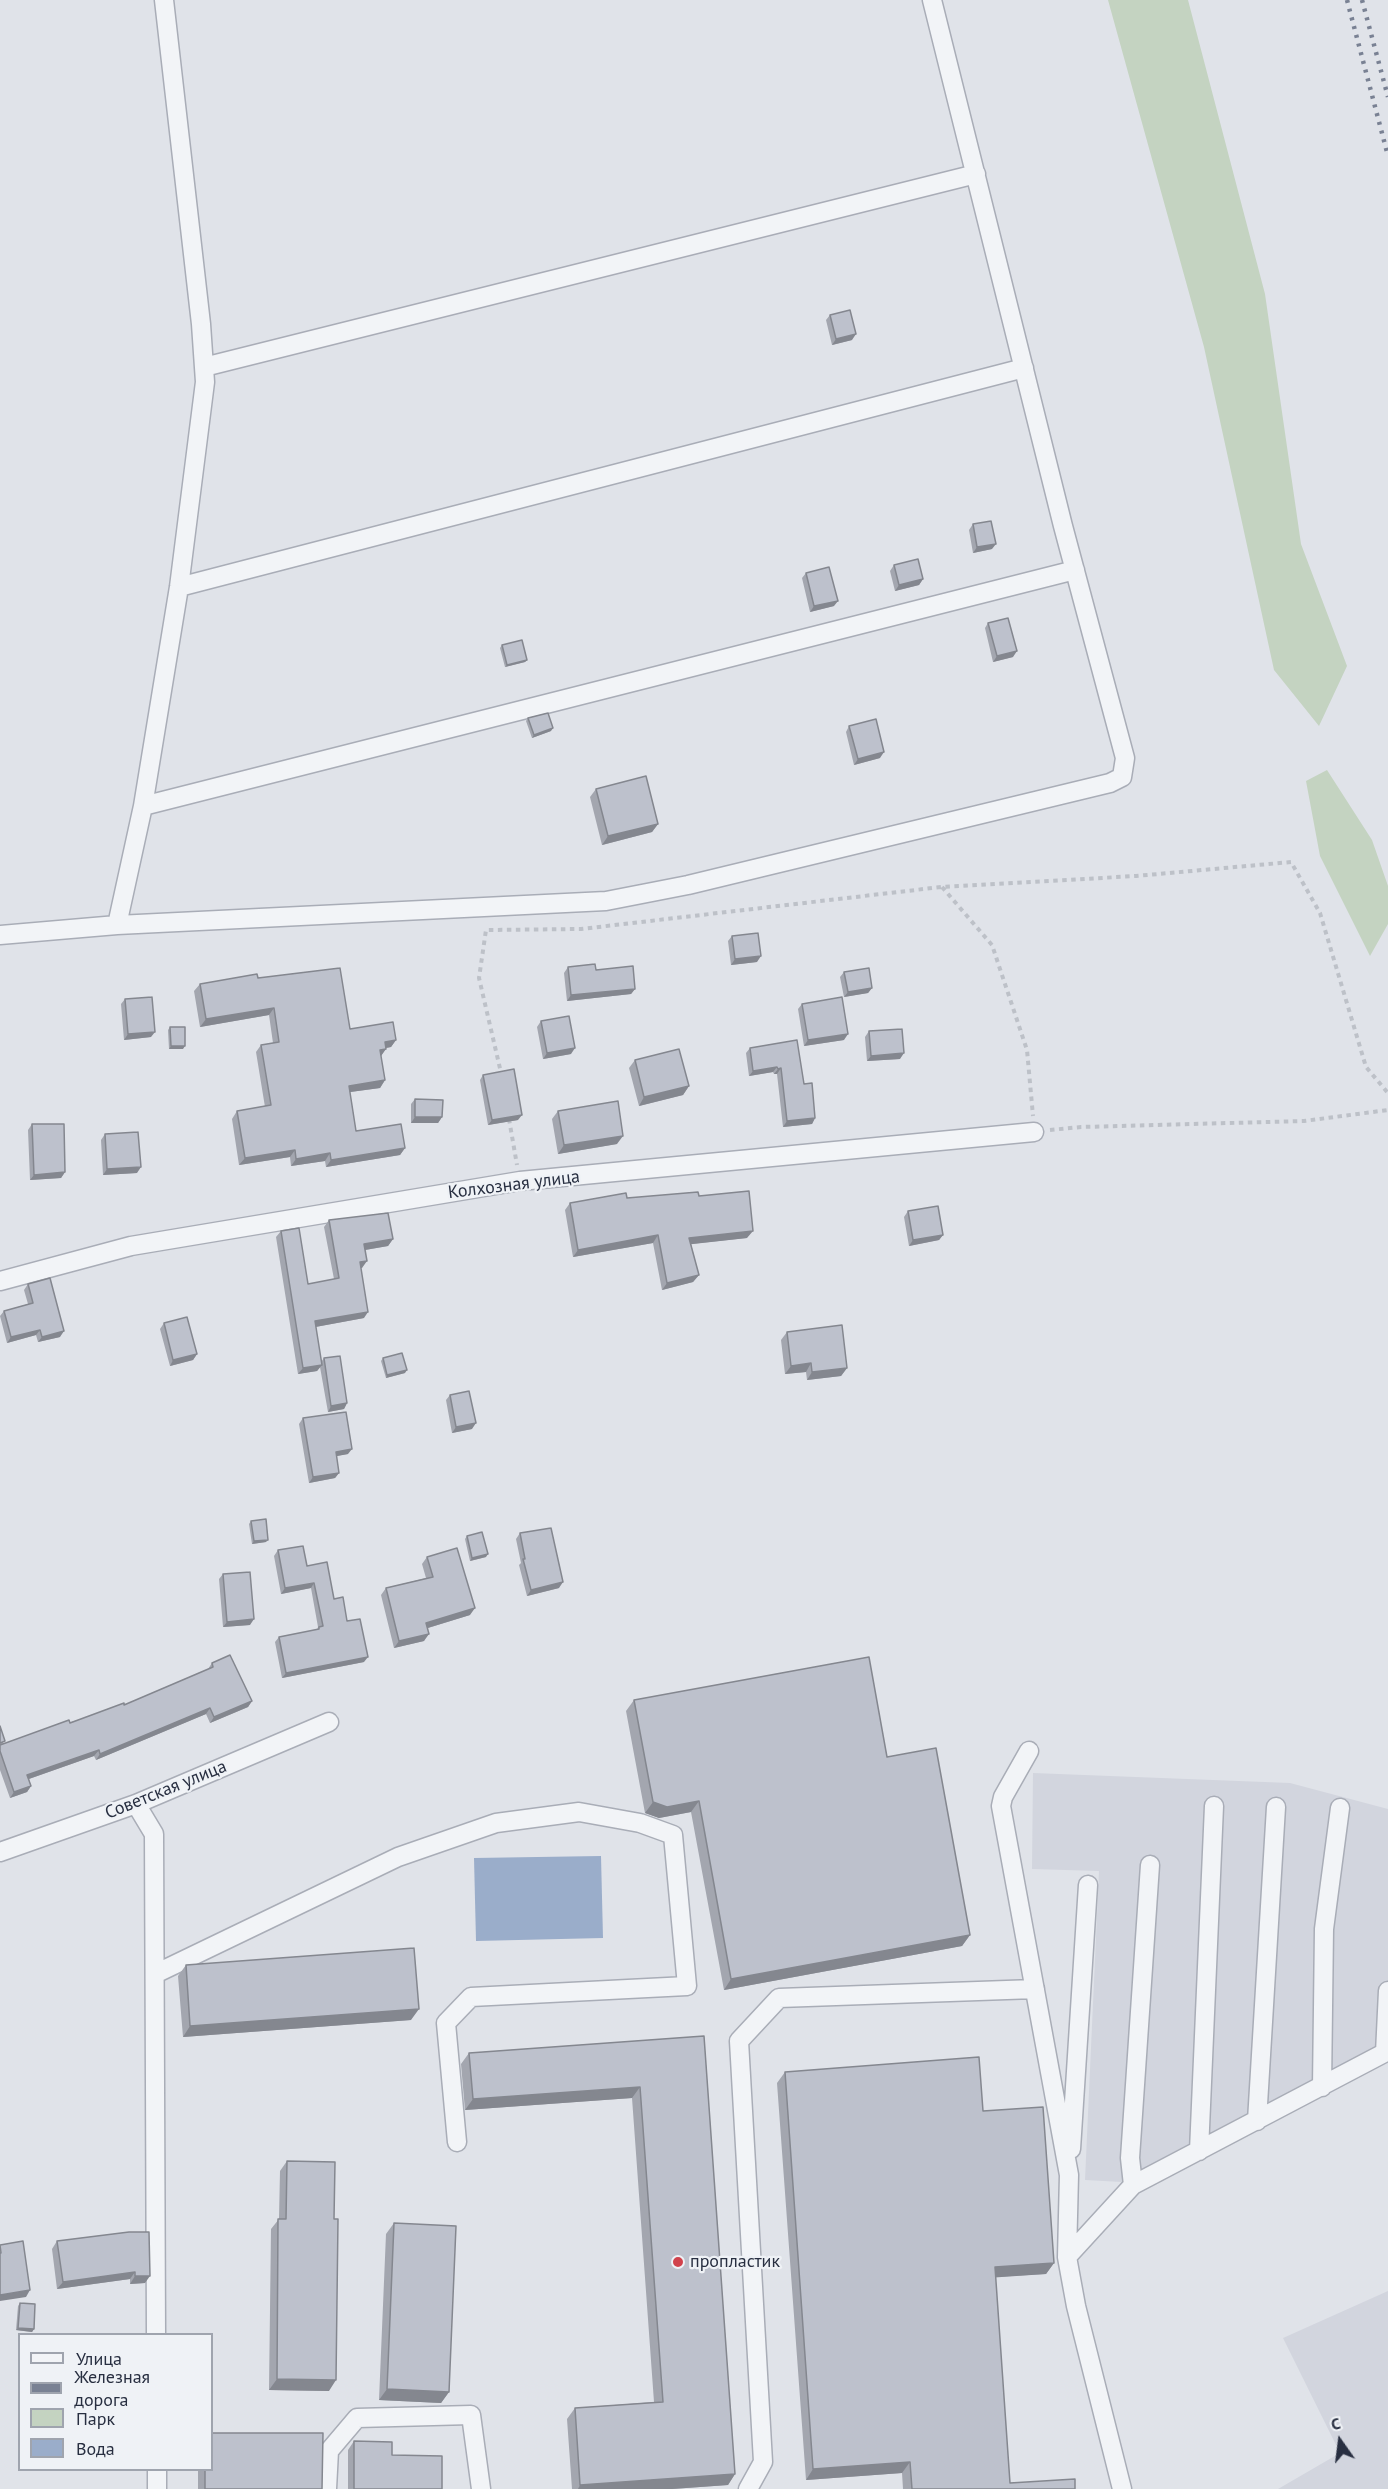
<!DOCTYPE html>
<meta charset="utf-8">
<style>
body{margin:0}
#map{position:relative;width:1388px;height:2489px;overflow:hidden;background:#e0e3e9;font-family:"PT Sans",sans-serif}
canvas{display:block}
.legend{position:absolute;left:18px;top:2333px;width:195px;height:138px;box-sizing:border-box;background:#eff2f6;border:2px solid #9fa4ae;margin:0;padding:8px 10px;list-style:none;font-size:18px;color:#282f41}
.legend li{display:flex;align-items:center;gap:12px;height:30px}
.legend b{width:30px;border:2px solid #9fa4ae}
.north{position:absolute;left:1310px;top:2411px;width:60px;height:60px;-webkit-text-stroke:4px #eff2f6;paint-order:stroke;rotate:346deg;font-size:16px;font-weight:700;line-height:24px;text-align:center;color:#282f41}
.north::after{content:'';display:block;margin:auto;width:21px;height:27px;background:#282f41;clip-path:polygon(50% 0,100% 100%,50% 72%,0 100%)}
</style>
<div id="map">
<canvas width="1388" height="2489"></canvas>
<ul class="legend">
<li><b style="height:8px;background:#f2f4f7"></b>Улица</li>
<li><b style="height:8px;background:#798193"></b>Железная дорога</li>
<li><b style="height:16px;background:#c4d3c1"></b>Парк</li>
<li><b style="height:16px;background:#9aadca"></b>Вода</li>
</ul>
<div class="north">С</div>
</div>
<script>
const ctx = document.querySelector('canvas').getContext('2d');
ctx.lineJoin = 'round';
function fillPath(path, color) {
  ctx.fillStyle = color;
  ctx.fill(path, 'evenodd');
}
function toPath(rows) {
  const path = new Path2D();
  for (const r of rows) {
    path.moveTo(r[0], r[1]);
    for (let i = 2; i < r.length; i += 2) path.lineTo(r[i], r[i + 1]);
  }
  return path;
}
function trace(path, color, width, dash) {
  ctx.strokeStyle = color;
  ctx.lineWidth = width;
  ctx.lineCap = dash ? 'butt' : 'round';
  ctx.setLineDash(dash || []);
  ctx.stroke(path);
}
function write(font, color, halo, rows, align = 'center') {
  ctx.font = font + ' "PT Sans",sans-serif';
  ctx.lineWidth = 4.5;
  ctx.setLineDash([]);
  ctx.textBaseline = 'middle';
  ctx.strokeStyle = halo;
  ctx.fillStyle = color;
  for (const [text, x, y, turn = 0] of rows) {
    ctx.save();
    ctx.translate(x, y);
    ctx.rotate((+turn || 0) * Math.PI / 180);
    ctx.textAlign = isNaN(turn) ? turn : align;
    if (halo) ctx.strokeText(text, 0, 0);
    ctx.fillText(text, 0, 0);
    ctx.restore();
  }
}
fillPath(toPath([
 [1033,1773,1290,1783,1388,1809,1388,2057,1122,2182,1085,2180,1099,1871,1032,1869],
 [1388,2291,1388,2489,1278,2489,1340,2453,1283,2338]
]), '#d2d5de');
fillPath(toPath([
 [1108,0,1188,0,1265,294,1301,544,1347,666,1319,726,1274,670,1204,347],
 [1327,770,1372,840,1388,886,1388,924,1370,956,1320,856,1306,781]
]), '#c4d3c1');
fillPath(toPath([
 [601,1856,603,1938,476,1941,474,1858]
]), '#9aadca');
const minor = toPath([
 [204,367,976,174],
 [179,587,1024,368],
 [143,806,1075,570],
 [117,925,143,806,179,587,205,382,201,324,164,0],
 [0,935,117,925,606,901,688,885,1110,783,1122,777,1125,758,1063,526,932,0],
 [0,1281,131,1246,520,1181,1034,1132],
 [1029,1751,1003,1797,1001,1806,1069,2175,1067,2257,1076,2306,1122,2489],
 [136,1804,154,1834,156,2334],
 [0,1852,136,1804,329,1722],
 [155,1974,398,1857,496,1823,579,1812,640,1823,673,1835,687,1986,471,1997,446,2023,457,2142],
 [1385,2053,1388,1991],
 [1322,2087,1324,1929,1340,1808],
 [1257,2121,1276,1807],
 [1071,2149,1088,1885],
 [1199,2151,1214,1806],
 [1133,2185,1130,2158,1150,1865],
 [1067,2257,1133,2185,1388,2051],
 [157,2470,157,2489],
 [327,2489,329,2451,357,2418,471,2415,481,2489],
 [748,2489,763,2462,739,2041,779,1998,1035,1989]
]);
trace(minor, '#a9adb7', 21);
trace(toPath([
 [942,887,992,945,1027,1050,1033,1116],
 [502,1077,479,978,486,930,581,929,941,887,1136,876,1291,862,1320,913,1366,1067,1388,1093],
 [509,1119,517,1165],
 [1050,1130,1081,1127,1304,1121,1388,1110]
]), '#bdc1c8', 4, [4.5, 4.5]);
trace(minor, '#f2f4f7', 18);
trace(toPath([
 [1347,0,1388,156],
 [1362,0,1388,97]
]), '#798193', 4.5, [3, 6]);
fillPath(toPath([
 [830,315,852,340,832,345,826,320],
 [973,524,992,549,973,553,969,530],
 [894,565,923,579,919,585,895,591,890,571],
 [806,573,834,606,810,612,802,578],
 [988,623,1013,657,993,662,985,628],
 [502,645,527,660,525,662,505,667,500,648],
 [528,718,551,731,532,738,526,721],
 [849,726,880,758,854,765,846,732],
 [596,789,658,824,652,832,602,845,590,797],
 [732,936,757,962,731,965,728,941],
 [568,967,596,970,635,989,631,994,567,1001,564,973],
 [844,972,872,988,868,993,844,997,840,977],
 [258,978,350,1029,396,1040,391,1047,386,1048,381,1056,385,1080,380,1088,350,1092,356,1131,405,1148,400,1155,326,1167,325,1161,291,1166,290,1157,239,1165,232,1119,237,1111,265,1107,256,1052,261,1045,273,1043,269,1015,200,1027,194,991,200,984],
 [125,999,151,1037,124,1040,121,1004],
 [802,1004,844,1040,804,1046,798,1009],
 [541,1021,571,1054,543,1059,537,1027],
 [170,1027,183,1049,169,1049,168,1030],
 [869,1031,900,1059,867,1061,865,1037],
 [750,1048,804,1084,815,1118,812,1124,783,1127,777,1074,774,1074,773,1072,749,1076,746,1053],
 [635,1060,689,1086,683,1095,639,1106,629,1068],
 [483,1075,518,1120,488,1125,480,1080],
 [415,1099,442,1117,438,1123,411,1123,411,1104],
 [558,1111,617,1144,558,1154,552,1119],
 [32,1124,65,1172,61,1178,30,1180,28,1130],
 [105,1134,137,1173,103,1175,101,1140],
 [699,1196,747,1238,691,1244,699,1275,693,1282,662,1290,653,1243,573,1257,565,1210,570,1203,627,1198],
 [908,1211,943,1235,939,1240,909,1246,904,1217],
 [329,1220,393,1239,388,1246,365,1250,362,1268,361,1268,364,1318,315,1327,321,1362,324,1358,347,1403,344,1409,328,1412,320,1367,317,1371,298,1374,276,1237,281,1231,308,1284,334,1279,324,1227],
 [28,1284,60,1337,38,1342,36,1335,7,1343,0,1316,4,1311,28,1304,24,1290],
 [164,1323,197,1354,193,1360,170,1366,160,1329],
 [787,1332,847,1368,841,1376,807,1380,806,1372,785,1374,781,1340],
 [383,1358,405,1373,386,1378,381,1361],
 [450,1395,472,1429,452,1433,446,1400],
 [303,1418,348,1454,336,1456,339,1473,335,1478,309,1483,299,1424],
 [251,1521,266,1542,252,1544,249,1524],
 [520,1533,559,1588,527,1596,519,1565,521,1563,516,1539],
 [467,1536,486,1557,470,1561,465,1539],
 [278,1550,307,1566,334,1599,347,1621,364,1662,282,1678,275,1642,279,1637,317,1630,318,1627,311,1588,281,1594,274,1556],
 [427,1557,470,1615,428,1628,424,1641,394,1648,381,1595,386,1588,426,1578,422,1564],
 [223,1574,250,1625,223,1627,219,1579],
 [212,1663,252,1701,248,1707,210,1723,206,1714,96,1760,94,1756,29,1779,31,1786,27,1792,10,1798,0,1770,0,1726,3,1744,124,1705,208,1669],
 [634,1700,887,1757,970,1935,962,1946,724,1990,691,1812,659,1818,645,1813,626,1711],
 [186,1965,411,2020,183,2037,178,1976],
 [704,2036,735,2474,728,2485,672,2489,572,2489,567,2419,575,2408,654,2402,632,2098,465,2110,461,2064,469,2053],
 [785,2072,983,2111,1054,2263,1046,2274,995,2277,1010,2483,1075,2489,903,2489,902,2473,806,2480,777,2083],
 [287,2161,329,2391,269,2390,271,2229,279,2219,280,2171],
 [394,2223,449,2392,441,2403,379,2400,386,2234],
 [129,2232,145,2283,130,2284,130,2279,57,2289,52,2249,57,2241],
 [20,2303,34,2329,32,2332,16,2330,18,2306],
 [354,2441,392,2455,442,2489,348,2489,348,2450],
 [198,2469,212,2469,322,2489,198,2489]
]), '#a3a6af');
fillPath(toPath([
 [856,334,852,340,832,345,836,339],
 [996,544,992,549,973,553,977,547],
 [923,579,919,585,895,591,899,585],
 [838,601,834,606,810,612,814,606],
 [1017,651,1013,657,993,662,997,656],
 [527,660,525,662,505,667,507,665],
 [553,728,551,731,532,738,534,735],
 [884,752,880,758,854,765,858,759],
 [658,824,652,832,602,845,608,836],
 [761,956,757,962,731,965,735,959],
 [872,988,868,993,844,997,848,992],
 [635,989,631,994,567,1001,571,995],
 [274,1008,269,1015,200,1027,206,1019],
 [155,1032,151,1037,124,1040,128,1034],
 [848,1034,844,1040,804,1046,808,1040],
 [396,1040,391,1047,380,1049,385,1042],
 [171,1046,185,1046,183,1049,169,1049],
 [575,1048,571,1054,543,1059,547,1053],
 [386,1049,381,1056,380,1050],
 [904,1053,900,1059,867,1061,871,1056],
 [777,1067,773,1072,749,1076,753,1071],
 [781,1068,777,1074,774,1074,778,1069],
 [385,1080,380,1088,343,1093,349,1086],
 [689,1086,683,1095,639,1106,644,1097],
 [522,1115,518,1120,488,1125,492,1120],
 [415,1117,442,1117,438,1123,411,1123],
 [815,1118,812,1124,783,1127,787,1121],
 [623,1136,617,1144,558,1154,564,1145],
 [405,1148,400,1155,326,1167,331,1160],
 [295,1150,290,1157,239,1165,245,1158],
 [330,1153,325,1161,291,1166,296,1159],
 [141,1167,137,1173,103,1175,107,1169],
 [65,1172,61,1178,30,1180,34,1175],
 [753,1231,747,1238,684,1245,689,1238],
 [658,1235,653,1243,573,1257,578,1250],
 [943,1235,939,1240,909,1246,913,1240],
 [393,1239,388,1246,359,1251,364,1244],
 [367,1261,362,1268,355,1269,360,1262],
 [699,1275,693,1282,662,1290,667,1283],
 [368,1312,364,1318,310,1328,315,1321],
 [40,1330,36,1335,7,1343,11,1337],
 [64,1331,60,1337,38,1342,42,1337],
 [197,1354,193,1360,170,1366,173,1360],
 [811,1363,806,1372,785,1374,791,1366],
 [322,1365,317,1371,298,1374,303,1368],
 [847,1368,841,1376,807,1380,812,1372],
 [407,1370,405,1373,386,1378,387,1375],
 [347,1403,344,1409,328,1412,331,1406],
 [476,1423,472,1429,452,1433,456,1427],
 [352,1449,348,1454,332,1457,336,1452],
 [339,1473,335,1478,309,1483,313,1477],
 [268,1540,266,1542,252,1544,254,1541],
 [488,1554,486,1557,470,1561,472,1558],
 [563,1582,559,1588,527,1596,531,1590],
 [314,1583,311,1588,281,1594,285,1588],
 [475,1608,470,1615,421,1630,426,1623],
 [254,1619,250,1625,223,1627,227,1622],
 [429,1634,424,1641,394,1648,399,1641],
 [368,1657,364,1662,282,1678,286,1673],
 [252,1701,248,1707,210,1723,214,1717],
 [210,1708,206,1714,96,1760,100,1754],
 [99,1750,94,1756,23,1781,27,1775],
 [31,1786,27,1792,10,1798,14,1792],
 [699,1801,691,1812,659,1818,645,1813,653,1802],
 [970,1935,962,1946,724,1990,731,1979],
 [419,2009,411,2020,183,2037,190,2026],
 [640,2087,632,2098,465,2110,473,2099],
 [1054,2263,1046,2274,987,2278,995,2267],
 [135,2272,130,2279,57,2289,63,2282],
 [135,2276,150,2276,145,2283,130,2284],
 [30,2290,26,2297,0,2301,0,2295],
 [18,2328,34,2329,32,2332,16,2330],
 [277,2379,336,2380,329,2391,269,2390],
 [387,2389,449,2392,441,2403,379,2400],
 [910,2462,902,2473,806,2480,813,2469],
 [735,2474,728,2485,672,2489,578,2489,580,2485]
]), '#84878f');
const building = toPath([
 [850,310,856,334,836,339,830,315,850,310],
 [991,521,996,544,977,547,973,524,991,521],
 [918,559,923,579,899,585,894,565,918,559],
 [829,567,838,601,814,606,806,573,829,567],
 [1008,618,1017,651,997,656,988,623,1008,618],
 [522,640,527,660,507,665,502,645,522,640],
 [548,713,553,728,534,735,528,718,548,713],
 [876,719,884,752,858,759,849,726,876,719],
 [646,776,658,824,608,836,596,789,646,776],
 [758,933,761,956,735,959,732,936,758,933],
 [595,964,596,970,633,966,635,989,571,995,568,967,595,964],
 [340,968,350,1029,393,1022,396,1040,385,1042,386,1049,380,1050,385,1080,349,1086,356,1131,401,1124,405,1148,331,1160,330,1153,296,1159,295,1150,245,1158,237,1111,271,1105,261,1045,279,1042,274,1008,206,1019,200,984,257,974,258,978,340,968],
 [869,968,872,988,848,992,844,972,869,968],
 [152,997,155,1032,128,1034,125,999,152,997],
 [842,997,848,1034,808,1040,802,1004,842,997],
 [569,1016,575,1048,547,1053,541,1021,569,1016],
 [170,1027,185,1027,185,1046,171,1046,170,1027],
 [902,1029,904,1053,871,1056,869,1031,902,1029],
 [797,1040,804,1084,812,1083,815,1118,787,1121,781,1068,778,1069,777,1067,753,1071,750,1048,797,1040],
 [679,1049,689,1086,644,1097,635,1060,679,1049],
 [514,1069,522,1115,492,1120,483,1075,514,1069],
 [415,1099,443,1100,442,1117,415,1117,415,1099],
 [618,1101,623,1136,564,1145,558,1111,618,1101],
 [32,1124,64,1124,65,1172,34,1175,32,1124],
 [138,1132,141,1167,107,1169,105,1134,138,1132],
 [749,1191,753,1231,689,1238,699,1275,667,1283,658,1235,578,1250,570,1203,626,1193,627,1198,698,1192,699,1196,749,1191],
 [938,1206,943,1235,913,1240,908,1211,938,1206],
 [388,1213,393,1239,364,1244,367,1261,360,1262,368,1312,315,1321,322,1365,303,1368,281,1231,299,1228,308,1284,339,1278,329,1220,388,1213],
 [50,1278,64,1331,42,1337,40,1330,11,1337,4,1311,33,1303,28,1284,50,1278],
 [187,1317,197,1354,173,1360,164,1323,187,1317],
 [842,1325,847,1368,812,1372,811,1363,791,1366,787,1332,842,1325],
 [402,1353,407,1370,387,1375,383,1358,402,1353],
 [340,1356,347,1403,331,1406,324,1358,340,1356],
 [469,1391,476,1423,456,1427,450,1395,469,1391],
 [346,1412,352,1449,336,1452,339,1473,313,1477,303,1418,346,1412],
 [266,1519,268,1540,254,1541,251,1521,266,1519],
 [551,1528,563,1582,531,1590,523,1559,525,1559,520,1533,551,1528],
 [482,1532,488,1554,472,1558,467,1536,482,1532],
 [303,1546,307,1566,327,1562,334,1599,343,1597,347,1621,360,1619,368,1657,286,1673,279,1637,319,1629,319,1627,323,1626,314,1583,285,1588,278,1550,303,1546],
 [457,1548,475,1608,426,1623,429,1634,399,1641,386,1588,433,1577,427,1557,457,1548],
 [250,1572,254,1619,227,1622,223,1574,250,1572],
 [230,1655,252,1701,214,1717,210,1708,100,1754,99,1750,27,1775,31,1786,14,1792,0,1751,0,1745,69,1720,70,1723,124,1703,124,1705,213,1667,212,1663,230,1655],
 [869,1657,887,1757,936,1748,970,1935,731,1979,699,1801,667,1807,653,1802,634,1700,869,1657],
 [0,1726,5,1741,0,1743,0,1726],
 [414,1948,419,2009,190,2026,186,1965,414,1948],
 [704,2036,735,2474,580,2485,575,2408,663,2402,640,2087,473,2099,469,2053,704,2036],
 [979,2057,983,2111,1043,2107,1054,2263,995,2267,1010,2483,1075,2479,1075,2489,912,2489,910,2462,813,2469,785,2072,979,2057],
 [287,2161,335,2162,334,2219,338,2219,336,2380,277,2379,278,2219,286,2219,287,2161],
 [394,2223,456,2226,449,2392,387,2389,394,2223],
 [129,2232,149,2232,150,2276,135,2276,135,2272,63,2282,57,2241,129,2232],
 [23,2241,30,2290,0,2295,0,2253,1,2253,0,2245,23,2241],
 [20,2303,35,2304,34,2329,18,2328,20,2303],
 [212,2433,323,2433,322,2489,205,2489,205,2469,212,2469,212,2433],
 [354,2441,392,2442,392,2455,442,2456,442,2489,354,2489,354,2441]
]);
fillPath(building, '#bdc1cc');
trace(building, '#84878f', 1.5);
for (const [x, y, r, color] of [
 [678,2262,6,"#d1424c"]
]) {
  const dot = new Path2D();
  dot.arc(x, y, r, 0, 2 * Math.PI);
  ctx.fillStyle = color;
  ctx.fill(dot);
  trace(dot, '#eff2f6', 2);
}
write('18px', '#282f41', '#eff2f6', [
 ["Колхозная улица",514,1185,-7],
 ["Советская улица",166,1790,-22]
]);
write('18px', '#282f41', '#eff2f6', [
 ["пропластик",690,2262]
], 'left');
</script>
